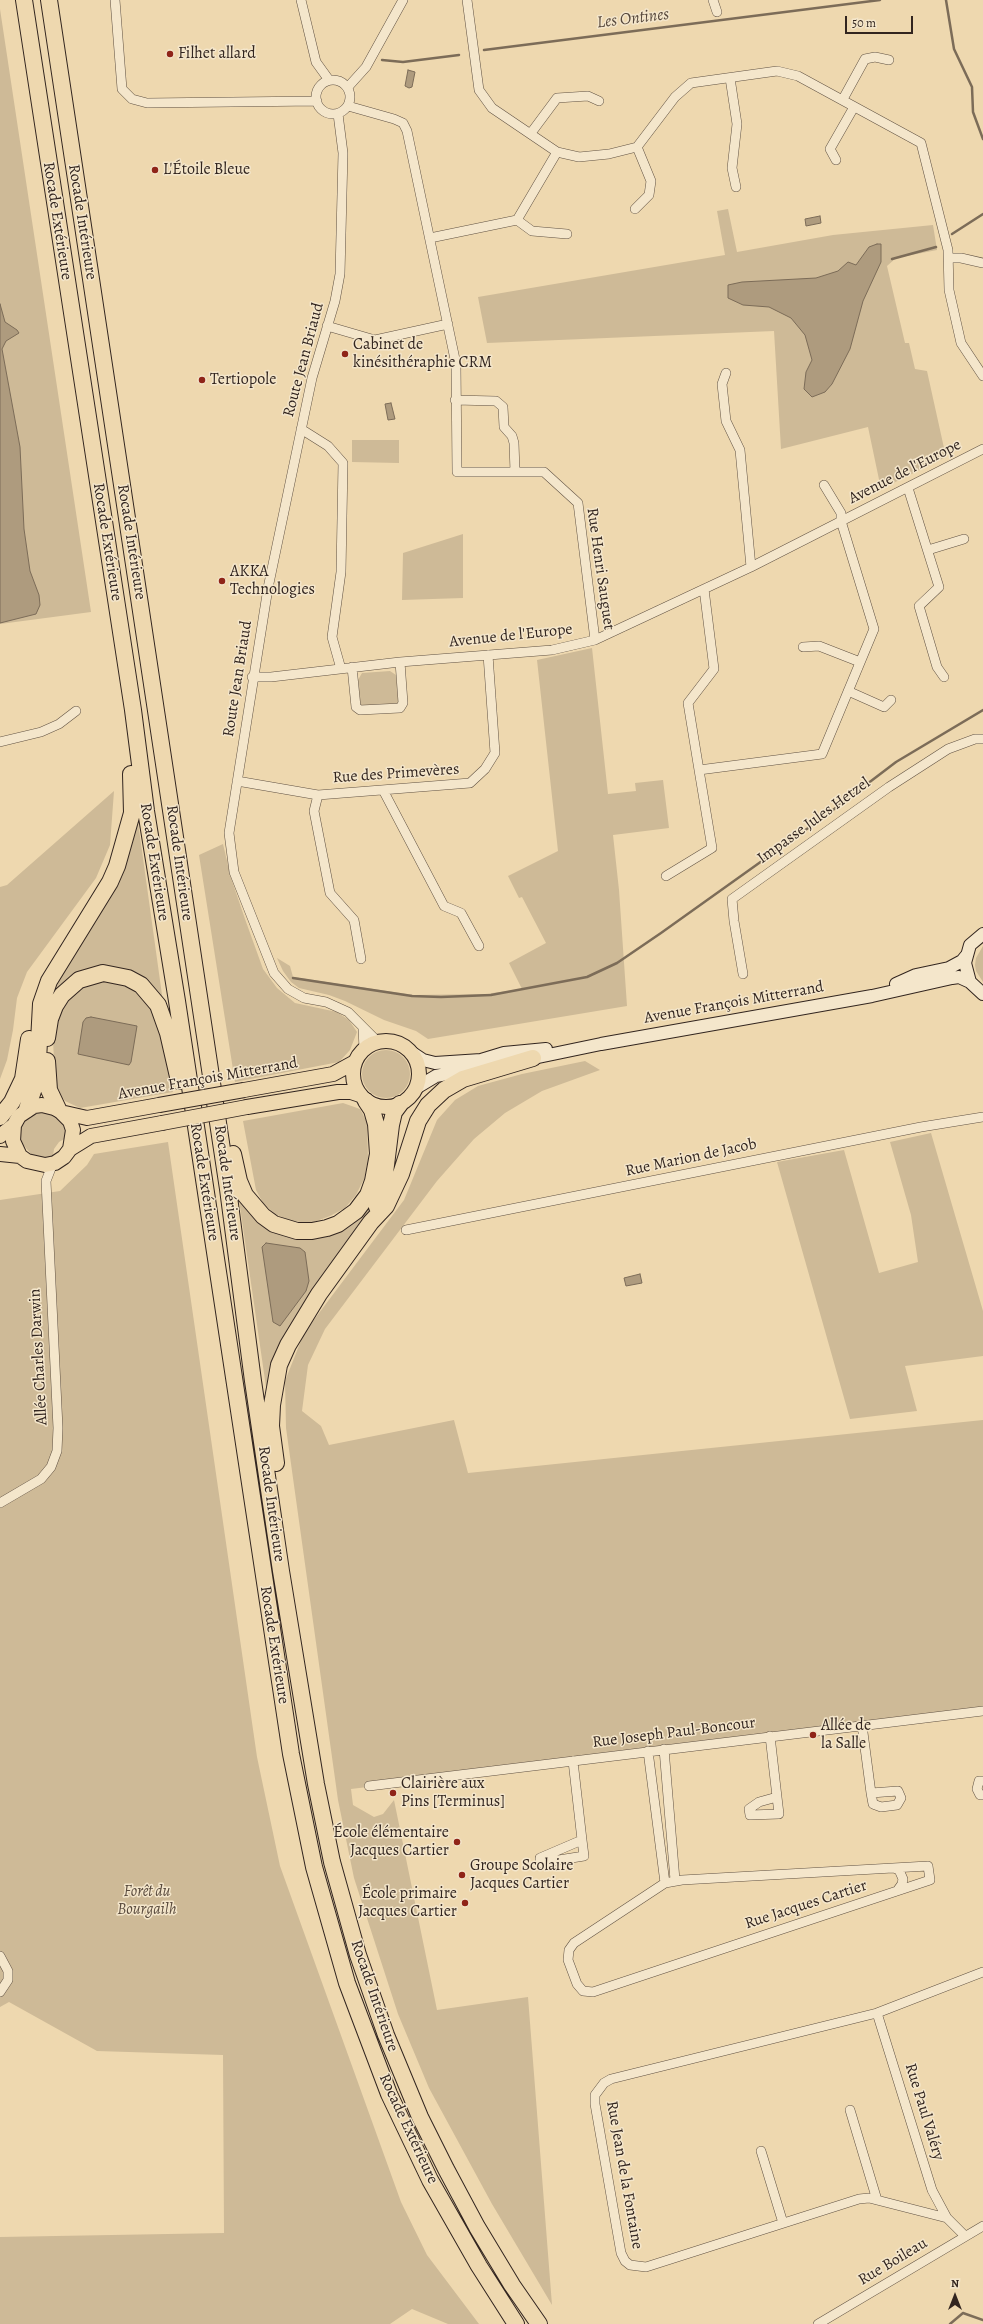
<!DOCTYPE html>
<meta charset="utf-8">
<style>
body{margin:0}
#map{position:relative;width:983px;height:2324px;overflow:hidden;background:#eed8af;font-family:Alegreya,serif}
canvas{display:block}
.north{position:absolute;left:935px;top:2276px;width:40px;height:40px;-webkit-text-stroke:3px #f4e6cb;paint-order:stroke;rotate:0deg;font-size:11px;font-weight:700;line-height:16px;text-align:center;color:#32251f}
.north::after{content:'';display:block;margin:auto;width:14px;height:18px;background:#32251f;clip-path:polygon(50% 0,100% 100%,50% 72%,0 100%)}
.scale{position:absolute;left:845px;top:16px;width:68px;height:18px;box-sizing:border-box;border:2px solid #32251f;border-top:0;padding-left:5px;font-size:12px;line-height:14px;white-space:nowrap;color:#32251f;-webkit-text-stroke:3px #f4e6cb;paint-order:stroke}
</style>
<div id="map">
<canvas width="983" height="2324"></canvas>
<div class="north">N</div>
<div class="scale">50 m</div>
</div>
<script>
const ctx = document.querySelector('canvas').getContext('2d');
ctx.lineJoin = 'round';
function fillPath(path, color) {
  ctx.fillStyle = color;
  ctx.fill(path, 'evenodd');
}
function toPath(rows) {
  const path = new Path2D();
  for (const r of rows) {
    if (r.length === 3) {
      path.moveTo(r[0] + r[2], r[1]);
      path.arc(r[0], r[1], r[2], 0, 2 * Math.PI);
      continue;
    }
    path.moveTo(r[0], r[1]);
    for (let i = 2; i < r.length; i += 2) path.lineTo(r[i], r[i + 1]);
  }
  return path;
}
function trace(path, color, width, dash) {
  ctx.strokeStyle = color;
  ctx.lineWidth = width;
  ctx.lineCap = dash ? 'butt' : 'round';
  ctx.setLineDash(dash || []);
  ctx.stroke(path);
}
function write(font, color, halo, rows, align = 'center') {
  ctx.font = font + ' Alegreya,serif';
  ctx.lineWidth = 3;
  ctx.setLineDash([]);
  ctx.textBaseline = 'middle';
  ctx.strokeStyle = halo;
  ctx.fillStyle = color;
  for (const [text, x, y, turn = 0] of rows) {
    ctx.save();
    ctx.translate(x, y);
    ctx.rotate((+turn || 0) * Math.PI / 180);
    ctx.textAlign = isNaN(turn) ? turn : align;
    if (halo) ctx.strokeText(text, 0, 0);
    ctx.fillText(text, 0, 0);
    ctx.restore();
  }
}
fillPath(toPath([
 [0,9,91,612,0,624],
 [728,209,737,252,833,235,933,225,937,250,896,258,887,266,905,343,909,343,915,369,927,371,946,457,881,489,868,427,781,449,774,331,487,343,478,297,725,255,717,211],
 [352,440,399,440,399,463,352,462],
 [463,534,463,598,402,600,403,553],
 [592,648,608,794,636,791,635,783,663,780,669,828,613,835,619,890,627,1006,428,1039,416,1031,384,1020,345,1001,329,995,299,988,291,982,283,971,277,958,290,966,293,977,414,995,485,994,522,989,509,963,546,943,522,897,519,898,508,876,558,851,537,660],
 [390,671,396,675,399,701,397,704,362,706,359,704,358,680,362,673],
 [114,791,110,845,96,878,27,972,17,998,13,1030,7,1060,0,1079,0,887,7,885],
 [137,815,163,1002,105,968,45,1008,49,993],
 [223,844,231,878,245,919,263,969,277,988,295,1003,337,1012,349,1020,357,1032,350,1050,339,1062,235,1082,199,855],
 [983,946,983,982,976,971,975,965,976,958],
 [104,980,132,987,152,1006,163,1042,173,1092,80,1108,65,1101,58,1093,55,1081,53,1040,58,1017,64,1001,76,989],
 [386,1074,24],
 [585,1061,600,1070,542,1091,505,1113,474,1139,437,1181,325,1329,308,1365,302,1411,321,1426,329,1445,454,1420,468,1473,983,1420,983,1711,351,1789,353,1805,374,1817,383,1814,394,1800,437,2010,528,1997,552,2305,492,2204,429,2088,398,2014,354,1878,338,1800,286,1428,285,1381,304,1333,404,1200,437,1120,455,1100,478,1086,522,1074],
 [343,1103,360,1109,367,1122,368,1159,364,1179,356,1195,345,1208,330,1216,311,1223,291,1221,275,1214,263,1203,256,1190,243,1121],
 [38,1112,53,1115,62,1122,66,1132,66,1138,59,1142,54,1149,53,1156,48,1158,42,1158,31,1154,20,1141,21,1125,28,1117],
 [931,1133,983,1311,983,1356,905,1366,917,1411,850,1419,777,1162,844,1150,879,1273,918,1262,911,1215,890,1142],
 [168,1142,257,1757,280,1866,401,2202,427,2255,479,2324,448,2324,412,2309,390,2324,0,2324,0,2237,224,2233,223,2055,97,2051,9,2002,0,2007,0,1200,60,1191,87,1165,94,1154],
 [380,1185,368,1214,274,1365,266,1387,238,1193,247,1207,319,1236]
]), '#ceba97');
const water = toPath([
 [408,70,415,72,412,87,409,88,405,86,408,70],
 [820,216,821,223,806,226,805,219,820,216],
 [877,244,881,244,881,262,863,301,850,349,832,384,825,392,812,397,804,389,806,372,812,360,805,335,791,318,769,307,743,305,728,298,728,285,742,282,816,278,838,271,848,262,856,265,869,247,877,244],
 [0,304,5,322,17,330,19,333,6,341,2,349,20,447,24,529,30,571,39,595,40,605,36,614,0,623,0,304],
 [391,403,395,419,388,420,385,404,391,403],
 [91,1017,137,1026,131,1062,129,1065,78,1054,83,1022,86,1018,91,1017],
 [266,1243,300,1248,305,1252,309,1281,306,1291,280,1326,273,1322,262,1247,266,1243],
 [640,1274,642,1283,626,1286,624,1278,640,1274]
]);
fillPath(water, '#ae9b7e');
trace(water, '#7c6c58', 1);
trace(toPath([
 [946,0,954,49,972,87,973,112,983,139],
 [484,50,880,0],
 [382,60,403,62,459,55],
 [952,234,983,214],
 [892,259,936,247],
 [293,978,412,996,441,997,491,995,587,977,617,963,661,933,825,816,896,762,983,710],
 [950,2324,963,2313,983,2320]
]), '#7c6c58', 2.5);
const street = toPath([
 [115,0,122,89,132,99,147,103,317,101],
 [301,0,316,62,329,80],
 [467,0,479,90,492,108,557,152,579,157,609,154,637,147,675,97,691,83,777,71,798,76,921,143,948,250,949,290,961,343,983,376],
 [713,0,717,12],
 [730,78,737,124,732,168,736,187],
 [333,97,17],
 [348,87,366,67,403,0],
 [843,99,865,59,875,57,889,60],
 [348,106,394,119,403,123,407,131,456,364,457,472,544,472,578,503,595,640],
 [338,114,343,153,340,274,335,301,312,378,268,588,229,833,234,872,274,973,288,989,304,998,326,1002,348,1012,378,1042],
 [531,133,557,98,588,96,599,101],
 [836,160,830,149,854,107],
 [635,209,649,195,651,181,637,147],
 [517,220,532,231,567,234],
 [430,238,517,220,557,152],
 [949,258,961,258,983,263],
 [327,326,375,340,448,324],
 [726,373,722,384,726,421,740,450,751,567],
 [455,400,496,401,503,407,504,427,512,436,514,443,515,472],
 [301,429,328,446,343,463,341,572,332,637,341,669],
 [908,488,939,587,919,606,937,667,944,677],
 [928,550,964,539],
 [704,589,714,669,688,703,699,770,822,754,874,629,841,521,841,513,824,485],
 [803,647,819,646,860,662],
 [352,667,356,707,360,710,400,708,403,703,400,662],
 [252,677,271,677,400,662,552,650,595,640,751,567,983,449],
 [848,691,884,707,891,700],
 [0,742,41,732,59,724,76,711],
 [237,781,318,795,470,783,485,769,495,753,488,655],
 [383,790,444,906,461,913,479,946],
 [318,795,314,811,330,893,354,920,361,959],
 [666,876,712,848,699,770],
 [743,974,734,921,732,899,889,787,948,749,975,739,983,739],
 [363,1028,364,1049],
 [406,1230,921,1127,983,1117],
 [0,1503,41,1479,51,1467,57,1451,58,1428,46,1181,53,1163],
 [862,1725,871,1793,873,1804,881,1807,897,1805,901,1798,898,1791,871,1793],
 [770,1736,777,1797,759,1802,749,1809,750,1815,779,1814,777,1797],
 [664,1749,675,1880],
 [648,1751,665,1883],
 [573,1761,582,1840,584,1856,540,1863,540,1858,582,1840],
 [983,1781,979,1781,977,1789,980,1795,983,1795],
 [369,1786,983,1711],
 [928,1866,930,1880,593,1992,583,1991,577,1984,568,1960,569,1950,574,1943,665,1883,682,1880,928,1866],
 [894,1868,899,1870,903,1879,902,1884,897,1891],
 [0,1956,8,1971,8,1980,0,1992],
 [877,2013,932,2190,947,2218],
 [850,2110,877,2200],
 [761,2151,783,2223],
 [965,2236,947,2218,869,2198,859,2199,646,2267,630,2265,625,2261,621,2253,595,2104,595,2095,604,2083,611,2079,877,2013,983,1972],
 [818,2324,983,2226]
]);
const secondary = toPath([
 [983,934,970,945,965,963,970,982,983,994],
 [896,984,916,975,949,968,962,961,966,956],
 [411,1052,423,1060,435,1063,481,1060,504,1053,546,1049],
 [524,1060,601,1044,872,996,952,978,959,977,970,982],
 [416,1088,436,1076,477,1068]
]);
const primary = toPath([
 [386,1074,33],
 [244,1090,333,1074,355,1062],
 [247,1107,338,1092,351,1092,360,1095],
 [65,1113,87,1118,159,1105],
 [0,1136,14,1125],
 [70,1149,73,1130,70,1121,58,1109,42,1105,34,1106,19,1116,14,1125,13,1141,20,1156,27,1161,45,1165,55,1163,64,1157,70,1149,91,1136,162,1123],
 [0,1154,20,1156]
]);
const highway = toPath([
 [24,0,133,710,146,811,177,1001,268,1602,291,1754,314,1867,347,1983,389,2094,430,2180,479,2266,516,2324],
 [49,0,228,1189,253,1381,281,1571,316,1784,332,1862,358,1955,386,2035,420,2117,446,2169,477,2227,512,2285,539,2324],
 [47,1038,50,1019,55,1006,62,995,79,980,103,973,128,978,141,985,158,1005,168,1033,179,1081],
 [47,1061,49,1090,58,1109],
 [27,1109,37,1079,41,1004,49,981,110,882,117,866,132,813,131,774],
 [0,1117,12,1102,23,1079,29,1039],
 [233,1154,239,1181,245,1195,263,1216,274,1224,297,1231,312,1231,327,1228,338,1224,356,1211,368,1195,373,1181,378,1154,376,1124,372,1110,366,1101],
 [377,1207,383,1189,391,1125,394,1112,400,1104],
 [276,1463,271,1426,272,1405,279,1365,288,1345,319,1294,371,1222,386,1206,401,1174,418,1121,428,1105,444,1090,463,1079,533,1058]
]);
trace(street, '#615243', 10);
trace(secondary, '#32251f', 14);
trace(primary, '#32251f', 16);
trace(highway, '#32251f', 18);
trace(street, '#f4e6cb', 9);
trace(secondary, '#f4e6cb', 12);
trace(primary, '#eed8af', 14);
trace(highway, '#eed8af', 16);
const primaryBridge = toPath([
 [159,1105,244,1090],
 [162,1123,247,1107]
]);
trace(primaryBridge, '#32251f', 16, []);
trace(primaryBridge, '#eed8af', 14);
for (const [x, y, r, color] of [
 [170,54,4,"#8f2418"],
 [155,170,4,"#8f2418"],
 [345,354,4,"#8f2418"],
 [202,380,4,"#8f2418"],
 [222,581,4,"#8f2418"],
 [813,1735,4,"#8f2418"],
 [393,1793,4,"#8f2418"],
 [457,1842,4,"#8f2418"],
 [462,1875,4,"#8f2418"],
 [465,1903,4,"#8f2418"]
]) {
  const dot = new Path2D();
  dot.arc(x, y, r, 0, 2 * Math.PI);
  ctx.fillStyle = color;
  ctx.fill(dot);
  trace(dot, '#f4e6cb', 1.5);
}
write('16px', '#32251f', '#f4e6cb', [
 ["Filhet allard",178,54],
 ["L'Étoile Bleue",163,170],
 ["Cabinet de",353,345],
 ["kinésithéraphie CRM",353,363],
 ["Tertiopole",210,380],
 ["AKKA",230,572],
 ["Technologies",230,590],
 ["Allée de",821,1726],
 ["la Salle",821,1744],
 ["Clairière aux",401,1784],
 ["Pins [Terminus]",401,1802],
 ["École élémentaire",449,1833,"right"],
 ["Jacques Cartier",449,1851,"right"],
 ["Groupe Scolaire",470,1866],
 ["Jacques Cartier",470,1884],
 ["École primaire",457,1894,"right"],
 ["Jacques Cartier",457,1912,"right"]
], 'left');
write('16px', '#32251f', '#f4e6cb', [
 ["Rocade Extérieure",57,221,81],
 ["Rocade Intérieure",82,222,81],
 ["Route Jean Briaud",304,360,-75],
 ["Avenue de l'Europe",905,472,-27],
 ["Rocade Extérieure",107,542,81],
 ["Rocade Intérieure",131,542,81],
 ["Rue Henri Sauguet",600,569,82],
 ["Avenue de l'Europe",511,636,-6],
 ["Route Jean Briaud",238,679,-81],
 ["Rue des Primevères",396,774,-4],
 ["Impasse Jules Hetzel",814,821,-36],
 ["Rocade Extérieure",154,862,81],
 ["Rocade Intérieure",179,863,82],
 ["Avenue François Mitterrand",734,1003,-10],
 ["Avenue François Mitterrand",208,1079,-10],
 ["Rue Marion de Jacob",691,1158,-12],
 ["Rocade Extérieure",204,1182,81],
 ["Rocade Intérieure",227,1183,82],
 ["Allée Charles Darwin",39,1357,-93],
 ["Rocade Intérieure",271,1504,82],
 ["Rocade Extérieure",274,1645,81],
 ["Rue Joseph Paul-Boncour",674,1733,-7],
 ["Rue Jacques Cartier",806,1905,-18],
 ["Rocade Intérieure",374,1996,71],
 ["Rue Paul Valéry",924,2112,73],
 ["Rocade Extérieure",408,2129,65],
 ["Rue Jean de la Fontaine",624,2175,80],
 ["Rue Boileau",893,2262,-31]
]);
write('italic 16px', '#594a3d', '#f4e6cb', [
 ["Forêt du",147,1892],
 ["Bourgailh",147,1910]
]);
write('italic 17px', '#57483c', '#f4e6cb', [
 ["Les Ontines",633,19,-7]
]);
</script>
